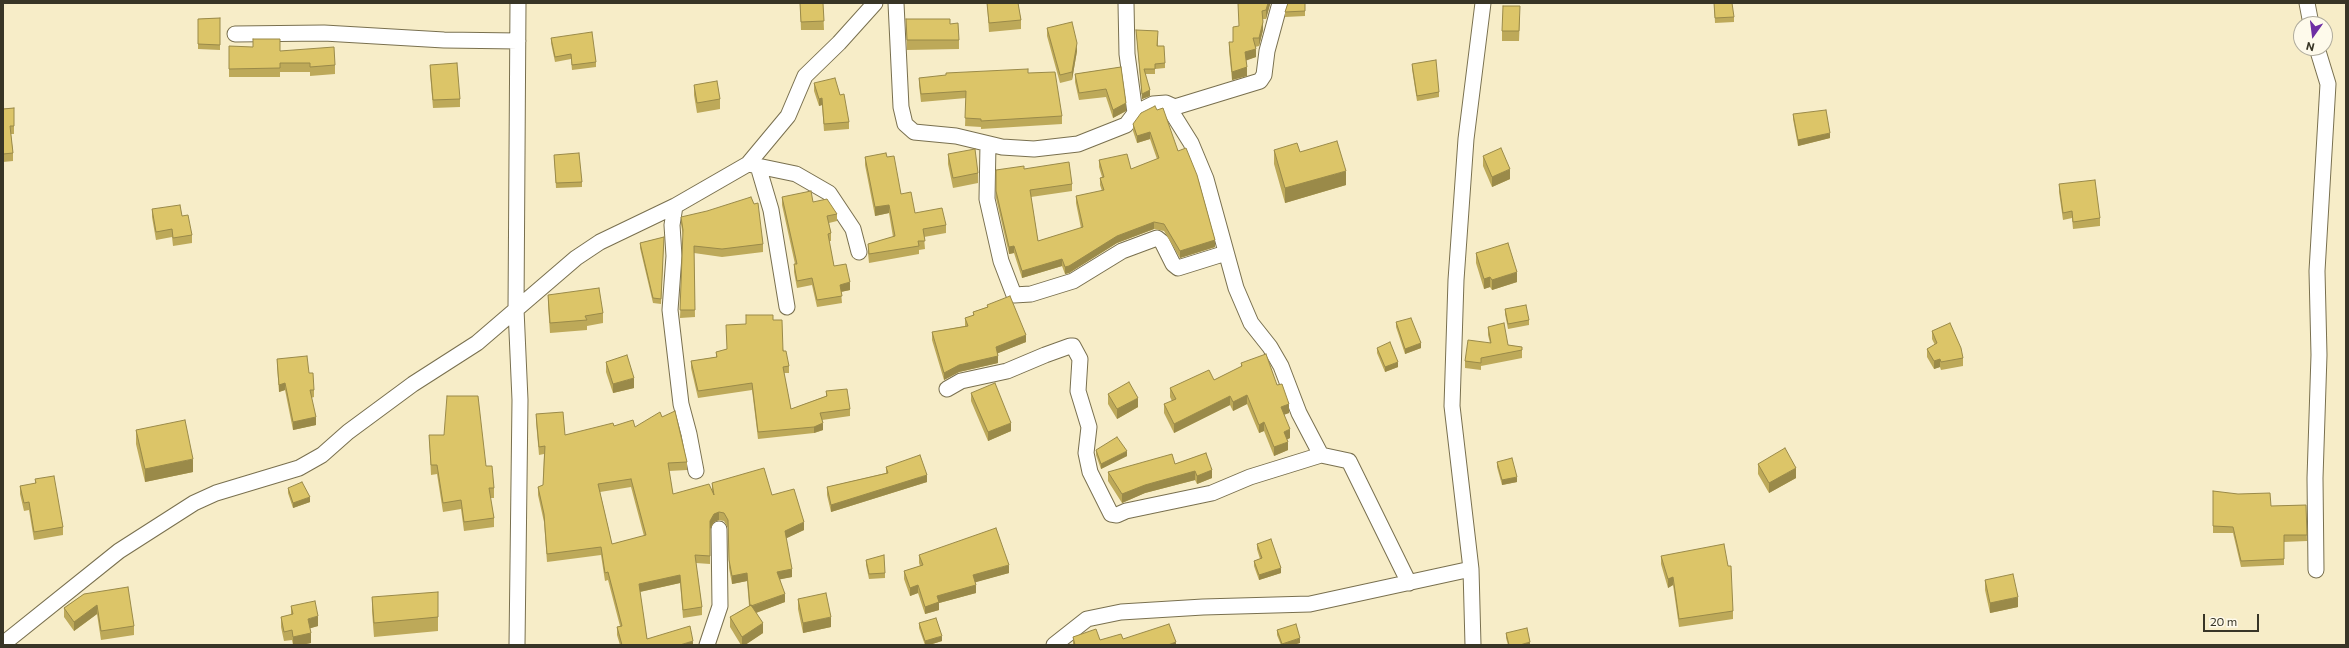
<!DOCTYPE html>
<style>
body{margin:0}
#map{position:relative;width:2349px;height:648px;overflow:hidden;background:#f7edc8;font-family:Commissioner,sans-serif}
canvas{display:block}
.frame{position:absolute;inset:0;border:4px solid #383526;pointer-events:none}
.north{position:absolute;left:2293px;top:16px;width:40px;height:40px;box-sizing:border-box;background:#fefaeb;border:1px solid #afab9c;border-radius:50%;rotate:194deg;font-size:11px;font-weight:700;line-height:16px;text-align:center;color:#383526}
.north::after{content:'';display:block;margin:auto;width:14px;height:18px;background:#6e2ea3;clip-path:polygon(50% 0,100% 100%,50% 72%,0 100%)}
.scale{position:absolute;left:2203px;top:614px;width:56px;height:18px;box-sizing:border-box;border:2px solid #383526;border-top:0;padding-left:5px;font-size:12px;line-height:14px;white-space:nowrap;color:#383526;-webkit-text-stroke:3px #fefaeb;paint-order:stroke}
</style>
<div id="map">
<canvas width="2349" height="648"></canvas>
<div class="frame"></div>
<div class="north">N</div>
<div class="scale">20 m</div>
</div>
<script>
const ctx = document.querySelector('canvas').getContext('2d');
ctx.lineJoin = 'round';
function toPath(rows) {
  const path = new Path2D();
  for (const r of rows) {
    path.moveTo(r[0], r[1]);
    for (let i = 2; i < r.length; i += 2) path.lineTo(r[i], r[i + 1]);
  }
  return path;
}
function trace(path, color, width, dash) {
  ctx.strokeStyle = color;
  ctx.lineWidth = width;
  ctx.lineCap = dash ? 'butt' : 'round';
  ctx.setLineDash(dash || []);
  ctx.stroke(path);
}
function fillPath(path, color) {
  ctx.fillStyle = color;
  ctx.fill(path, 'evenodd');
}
const minor = toPath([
 [896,3,901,107,905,124,914,132,956,136,1002,147,1034,149,1078,144,1126,125,1135,113,1153,104,1166,103,1175,107,1260,81,1264,75,1267,51,1280,3],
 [1126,3,1127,54,1135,113],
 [2307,3,2311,24],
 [235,34,324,33,444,40,518,41],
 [1166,103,1191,143,1206,179,1236,288,1251,323,1270,347,1281,366,1299,413,1321,455,1349,461,1409,583],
 [988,144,987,199,1001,261,1014,295,1031,294,1073,281,1122,251,1157,238,1162,242,1173,264,1178,268,1226,253],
 [748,164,796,174,829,193,853,229,859,252],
 [758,166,771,210,787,307],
 [675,206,672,225,674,256,670,310,681,404,689,434,696,471],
 [947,389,961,381,1007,371,1045,355,1070,346,1073,346,1080,359,1078,391,1089,427,1086,453,1090,472,1111,514,1117,515,1126,511,1212,493,1250,477,1321,455],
 [2316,570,2315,478,2319,355,2317,271,2328,84,2317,48],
 [3,644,119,551,194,503,216,493,299,468,322,455,348,432,413,384,477,343,576,258,600,242,675,206,748,164,788,116,805,76,839,43,875,3],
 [517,645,520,400,516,309,518,3],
 [707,645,720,606,719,529],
 [1054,645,1087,619,1121,612,1203,607,1310,604,1471,569],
 [1473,645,1471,569,1452,406,1456,280,1466,139,1483,3]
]);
trace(minor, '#79704f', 17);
trace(minor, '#fff', 15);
fillPath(toPath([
 [800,3,828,3,828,4,823,4,824,30,801,30],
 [987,3,1018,3,1021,20,1021,29,989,32],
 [1270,3,1266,19,1263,19,1263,30,1259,46,1255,47,1256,57,1246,60,1247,76,1232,80,1229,51,1229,42,1233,42,1239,26],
 [1305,3,1305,16,1285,17,1285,12],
 [1714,3,1734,17,1734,22,1715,23],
 [1520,16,1519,41,1502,41,1502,31],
 [220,18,220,50,198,49,198,19],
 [906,19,950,24,959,40,959,49,907,50],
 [1047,28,1077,51,1072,80,1060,83,1047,36],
 [1136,30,1158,36,1158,46,1165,63,1165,68,1155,69,1155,74,1145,74,1150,96,1142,99],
 [551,38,596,62,596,67,572,70,571,59,555,62,551,43],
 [229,46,280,51,335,65,335,74,310,76,310,72,280,72,280,77,229,77],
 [1412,64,1439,92,1439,97,1417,101,1412,69],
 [430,65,460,99,460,107,433,108,430,73],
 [1121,67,1126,111,1113,118,1106,97,1079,100,1075,82,1075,74],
 [1028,73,1062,116,1062,124,981,129,981,127,965,126,966,98,921,102,919,85,919,78],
 [814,83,849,122,849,129,824,131,822,105,819,106,814,91],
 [694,85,720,99,720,109,697,113,694,95],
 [14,108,14,134,11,134,13,153,13,161,3,162,3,109],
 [1157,110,1178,151,1215,247,1180,258,1164,231,1154,229,1117,243,1069,273,1065,274,1062,266,1022,278,1014,253,1009,254,996,198,996,170,1024,169,1072,184,1072,191,1031,197,1038,241,1081,228,1076,203,1076,196,1102,191,1100,185,1100,178,1102,177,1099,167,1099,160,1131,169,1157,159,1150,139,1137,143,1133,131,1133,124],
 [1793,114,1830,138,1798,146,1793,119],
 [1274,150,1300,152,1346,185,1285,203,1274,164],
 [948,154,978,173,978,183,953,188,948,164],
 [554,155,582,182,582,187,556,188],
 [1483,156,1510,179,1492,187,1483,166],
 [865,157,887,157,901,194,915,213,946,225,946,233,924,237,925,249,919,250,919,254,869,263,868,253,868,244,893,237,889,213,875,216,865,165],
 [2059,184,2100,218,2100,226,2073,229,2072,218,2063,220,2059,192],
 [782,197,813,202,837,214,837,221,829,223,831,233,831,241,829,241,834,266,850,290,841,292,842,303,817,307,812,285,797,288,794,272,794,264,795,264,782,205],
 [152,209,182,216,192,235,192,243,173,246,172,237,156,240,152,217],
 [681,217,763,244,763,252,722,257,694,253,695,317,680,318,683,236,681,224],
 [664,237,661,304,653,303,640,248,640,243],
 [1476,253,1517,282,1492,290,1490,287,1484,289,1476,263],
 [548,295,603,313,603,323,587,326,587,330,550,333,548,305],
 [987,305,1026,342,998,353,998,363,959,372,944,380,932,340,932,332,965,326,965,318,973,316,973,312,987,307],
 [1505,309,1529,320,1529,325,1508,329,1505,314],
 [773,320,789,366,789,373,784,373,791,409,826,396,826,391,850,409,850,416,822,420,823,430,814,433,758,439,752,390,698,398,691,368,691,361,716,357,716,352,727,349,746,324],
 [1396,322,1421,348,1405,354,1396,327],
 [1488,327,1508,345,1522,347,1522,358,1481,366,1481,370,1465,368,1465,361,1490,343,1488,335],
 [1932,331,1963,358,1963,366,1941,370,1940,367,1934,369,1927,357,1927,349,1935,345,1932,339],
 [1377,348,1398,367,1385,372,1377,353],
 [277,359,309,373,314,390,314,397,311,398,316,425,293,430,285,390,279,392,277,366],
 [606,362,634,388,613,393,606,372],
 [1241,363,1277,385,1289,413,1284,414,1290,438,1287,439,1288,450,1274,456,1264,431,1259,433,1247,404,1233,411,1230,405,1174,433,1164,413,1164,404,1172,401,1170,397,1170,388,1214,380,1241,367],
 [971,393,1011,431,988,441,971,401],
 [1108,394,1138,407,1117,419,1108,404],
 [536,414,565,435,614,426,635,427,687,462,687,470,669,471,673,494,712,491,712,483,772,495,804,530,786,538,792,577,780,579,785,602,756,613,763,633,745,645,741,645,730,627,730,617,749,606,747,581,732,584,729,568,728,528,724,521,719,520,714,522,710,529,710,564,696,563,702,607,702,615,683,618,680,583,640,592,647,639,693,645,620,645,617,635,617,627,620,626,608,580,605,581,601,555,547,562,544,522,538,495,538,487,543,485,544,454,539,455,536,422],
 [631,487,644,536,612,544,600,492],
 [136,430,193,472,145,482,136,444],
 [429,435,444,435,486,466,494,488,494,498,490,498,494,518,494,527,464,531,461,509,443,512,437,474,431,475],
 [1096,450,1127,456,1101,469,1096,455],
 [1206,453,1212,478,1197,484,1195,480,1145,493,1122,503,1108,481,1108,472,1175,464],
 [1497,462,1517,482,1502,485,1497,467],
 [1758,464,1796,478,1769,493,1758,474],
 [886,467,927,482,831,512,827,495,827,487,886,473],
 [35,479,63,527,63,535,34,540,29,510,24,511,20,494,20,486,35,484],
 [288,488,310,502,293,508,288,493],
 [2213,491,2271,506,2306,505,2307,541,2284,542,2284,565,2241,567,2233,533,2213,533],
 [1257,544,1281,573,1259,580,1254,566,1254,561,1260,559,1257,549],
 [919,555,1009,573,975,582,976,593,939,603,939,610,925,614,918,593,910,596,904,579,904,571,920,566,919,563],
 [1661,556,1728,566,1733,611,1733,619,1679,627,1673,585,1668,588,1661,564],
 [866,560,885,573,885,578,869,579,866,565],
 [1985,580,2018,607,1990,613,1985,590],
 [84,594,134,626,134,635,101,640,97,614,74,631,64,617,64,608],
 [372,597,438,617,438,631,374,637,372,611],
 [798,599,831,627,803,633,798,609],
 [291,606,318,626,310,628,311,643,301,645,293,645,292,640,284,641,281,627,281,617,291,615],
 [919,623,942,641,929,645,925,645,919,628],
 [1277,630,1300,643,1293,645,1281,645,1277,635],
 [1506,633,1530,645,1508,645,1506,638],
 [1073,637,1100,640,1123,639,1176,645,1073,645]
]), '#bda959');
fillPath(toPath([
 [1268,3,1270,3,1270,5,1266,19,1266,10],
 [1263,22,1263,30,1259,46,1259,38],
 [1077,43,1077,51,1072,80,1072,72],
 [1256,49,1256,57,1245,61,1245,52],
 [1247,67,1247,76,1232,80,1232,72],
 [1150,90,1150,96,1142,99,1142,94],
 [822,98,822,105,819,106,819,99],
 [1126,103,1126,111,1113,118,1113,110],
 [1150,132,1150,139,1137,143,1137,136],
 [1830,133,1830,138,1798,146,1798,140],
 [1510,169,1510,179,1492,187,1492,177],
 [1346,171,1346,185,1285,203,1285,188],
 [889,205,889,213,875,216,875,207],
 [1154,222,1154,229,1117,243,1069,273,1065,274,1065,267,1117,236],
 [1215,240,1215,247,1180,258,1180,251],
 [1014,246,1014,253,1009,254,1009,247],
 [1062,259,1062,266,1022,278,1022,271],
 [1517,272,1517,282,1492,290,1492,280],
 [1490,277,1490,287,1484,289,1484,279],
 [850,282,850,290,840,292,840,285],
 [1026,335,1026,342,996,354,996,347],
 [1421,343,1421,348,1405,354,1405,349],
 [998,356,998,363,959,372,944,380,944,373,959,365],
 [1940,359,1940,367,1934,369,1934,361],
 [1398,362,1398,367,1385,372,1385,367],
 [634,378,634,388,613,393,613,384],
 [285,383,285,390,279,392,279,385],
 [1247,395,1247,404,1233,411,1233,402],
 [1230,396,1230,405,1174,433,1174,424],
 [1138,398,1138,407,1117,419,1117,409],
 [1289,404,1289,413,1281,416,1281,407],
 [316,417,316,425,293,430,293,422],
 [1264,422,1264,431,1259,433,1259,425],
 [823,423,823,430,814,433,814,427],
 [1011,423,1011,431,988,441,988,432],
 [1290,429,1290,438,1284,441,1284,432],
 [1288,442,1288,450,1274,456,1274,447],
 [1127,451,1127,456,1101,469,1101,464],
 [193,459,193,472,145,482,145,469],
 [1796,468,1796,478,1769,493,1769,483],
 [1212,470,1212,478,1197,484,1197,476],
 [1195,471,1195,480,1145,493,1122,503,1122,494,1145,485],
 [927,475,927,482,831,512,831,505],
 [1517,477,1517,482,1502,485,1502,480],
 [310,497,310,502,293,508,293,503],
 [719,512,719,520,714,522,710,529,710,521,714,514],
 [804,522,804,530,785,539,785,531],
 [1009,565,1009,573,973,583,973,575],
 [1281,568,1281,573,1259,580,1259,575],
 [792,569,792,577,777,580,777,572],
 [747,573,747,581,732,584,732,576],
 [680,575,680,583,639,592,639,584],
 [1673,577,1673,585,1668,588,1668,579],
 [918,585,918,593,910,596,910,588],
 [976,585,976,593,939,603,939,610,925,614,925,607,937,596],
 [785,594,785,602,750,615,750,607],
 [2018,597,2018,607,1990,613,1990,603],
 [97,605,97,614,74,631,74,622],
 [318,616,318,626,308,629,308,619],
 [831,617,831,627,803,633,803,623],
 [763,623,763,633,745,645,742,645,742,637],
 [311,633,311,643,301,645,293,645,293,637],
 [942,636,942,641,929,645,925,645,925,641],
 [1300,638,1300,643,1293,645,1282,645,1282,644],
 [693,641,693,645,680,645],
 [1176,642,1176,645,1168,645],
 [1530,642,1530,645,1520,645]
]), '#9a8a49');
const building = toPath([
 [800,3,823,3,824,21,801,22,800,3],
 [987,3,1018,3,1021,20,989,23,987,3],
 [1238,3,1268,3,1266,10,1262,11,1263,22,1259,38,1253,38,1256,49,1245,52,1247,67,1232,72,1229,42,1233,42,1233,27,1239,26,1238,3],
 [1288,3,1305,3,1305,11,1285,12,1288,3],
 [1714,3,1732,3,1734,17,1715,18,1714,3],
 [1503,6,1520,6,1519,31,1502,31,1503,6],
 [220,18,220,45,198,44,198,19,220,18],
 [906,19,950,19,950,24,958,23,959,40,907,40,906,19],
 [1072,22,1077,43,1072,72,1060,75,1047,28,1072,22],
 [1136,30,1158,31,1157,46,1164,46,1165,63,1155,64,1155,69,1144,69,1150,90,1142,94,1136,30],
 [592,32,596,62,572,65,571,54,555,57,551,38,592,32],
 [253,39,280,39,280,51,334,47,335,65,310,67,310,63,280,63,280,68,229,69,229,46,253,47,253,39],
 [1436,60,1439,92,1417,96,1412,64,1436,60],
 [457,63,460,99,433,100,430,65,457,63],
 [1121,67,1126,103,1113,110,1106,89,1079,93,1075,74,1121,67],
 [1028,69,1028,73,1055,72,1062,116,981,121,981,119,965,118,966,91,921,94,919,78,946,75,946,73,1028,69],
 [835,78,840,95,844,94,849,122,824,124,822,98,819,99,814,83,835,78],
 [717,81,720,99,697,103,694,85,717,81],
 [1155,106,1157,110,1163,108,1178,151,1186,148,1197,175,1215,240,1180,251,1164,224,1154,222,1117,236,1069,266,1065,267,1062,259,1022,271,1014,246,1009,247,996,191,996,170,1024,166,1024,169,1069,162,1072,184,1030,190,1038,241,1083,227,1076,196,1104,190,1100,178,1104,177,1099,160,1127,154,1131,169,1159,158,1150,132,1137,136,1133,124,1141,113,1155,106],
 [14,108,14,126,10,126,13,153,3,154,3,109,14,108],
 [1826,110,1830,133,1798,140,1793,114,1826,110],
 [1337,141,1346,171,1285,188,1274,150,1297,143,1300,152,1337,141],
 [1501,148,1510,169,1492,177,1483,156,1501,148],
 [975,149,978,173,953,178,948,154,975,149],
 [579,153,582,182,556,183,554,155,579,153],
 [886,153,887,157,894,156,901,194,911,192,915,213,942,208,946,225,923,229,925,241,918,241,919,246,869,254,868,244,895,236,889,205,875,207,865,157,886,153],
 [2095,180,2100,218,2073,222,2072,211,2063,213,2059,184,2095,180],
 [811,191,813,202,827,199,837,214,827,216,831,233,828,234,834,266,846,264,850,282,840,285,842,296,817,300,812,278,797,281,794,264,797,264,782,197,811,191],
 [751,197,754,204,758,203,763,244,722,249,694,246,695,310,680,310,683,230,681,217,707,211,751,197],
 [180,205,182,216,188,215,192,235,173,238,172,229,156,232,152,209,180,205],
 [664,237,661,299,653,298,640,243,664,237],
 [1508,243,1517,272,1492,280,1490,277,1484,279,1476,253,1508,243],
 [599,288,603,313,585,316,587,320,550,323,548,295,599,288],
 [1010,296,1026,335,996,347,998,356,959,365,944,373,932,332,968,326,965,318,974,315,973,312,988,307,987,305,1010,296],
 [1526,305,1529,320,1508,324,1505,309,1526,305],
 [746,315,773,315,773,320,782,320,783,351,786,351,789,366,783,367,791,409,827,396,826,391,847,389,850,409,820,413,823,423,814,427,758,432,752,383,698,391,691,361,717,357,716,352,727,349,726,325,746,324,746,315],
 [1411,318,1421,343,1405,349,1396,322,1411,318],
 [1504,323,1508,345,1522,347,1522,350,1481,358,1481,363,1465,361,1468,340,1491,343,1488,327,1504,323],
 [1950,323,1961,348,1963,358,1941,362,1940,359,1934,361,1927,349,1937,343,1932,331,1950,323],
 [1390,342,1398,362,1385,367,1377,348,1390,342],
 [1266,354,1277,385,1282,384,1289,404,1281,407,1290,429,1284,432,1288,442,1274,447,1264,422,1259,425,1247,395,1233,402,1230,396,1174,424,1164,404,1176,399,1170,388,1209,370,1214,380,1242,366,1241,363,1266,354],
 [627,355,634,378,613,384,606,362,627,355],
 [307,356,309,373,313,373,314,390,310,390,316,417,293,422,285,383,279,385,277,359,307,356],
 [1129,382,1138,398,1117,409,1108,394,1129,382],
 [995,383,1011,423,988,432,971,393,995,383],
 [447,396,478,396,486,466,492,466,494,488,489,488,494,518,464,522,461,500,443,503,437,465,431,465,429,435,444,435,447,396],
 [675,411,687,462,668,463,673,494,709,484,714,495,712,483,764,468,772,495,794,489,804,522,785,531,792,569,777,572,785,594,751,606,751,605,750,606,747,573,732,576,729,560,728,520,724,513,719,512,714,514,710,521,710,556,695,555,702,607,683,610,680,575,639,584,647,639,690,626,693,641,680,645,622,645,617,627,622,626,608,572,605,573,601,547,547,554,544,514,538,487,543,485,545,446,539,447,536,414,563,412,565,435,613,423,614,426,633,420,635,427,660,412,662,417,675,411],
 [631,479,646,535,612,544,598,484,631,479],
 [185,420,193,459,145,469,136,430,185,420],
 [1117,437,1127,451,1101,464,1096,450,1117,437],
 [1785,448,1796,468,1769,483,1758,464,1785,448],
 [1206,453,1212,470,1197,476,1195,471,1145,485,1122,494,1108,472,1172,454,1175,464,1206,453],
 [920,455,927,475,831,505,827,487,888,473,886,467,920,455],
 [1512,458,1517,477,1502,480,1497,462,1512,458],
 [54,476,63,527,34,532,29,502,24,503,20,486,36,483,35,479,54,476],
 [302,482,310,497,293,503,288,488,302,482],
 [2213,491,2238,494,2270,493,2271,506,2306,505,2307,535,2284,535,2284,559,2241,561,2233,527,2213,526,2213,491],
 [996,528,1009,565,973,575,976,585,937,596,939,602,925,607,918,585,910,588,904,571,923,565,919,555,996,528],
 [1271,539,1281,568,1259,575,1254,561,1262,558,1257,544,1271,539],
 [1724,544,1728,566,1731,566,1733,611,1679,619,1673,577,1668,579,1661,556,1724,544],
 [884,555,885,573,869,574,866,560,884,555],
 [2013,574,2018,597,1990,603,1985,580,2013,574],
 [128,587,134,626,101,631,97,605,74,622,64,608,84,594,128,587],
 [438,592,438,617,374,623,372,597,438,592],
 [826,593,831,617,803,623,798,599,826,593],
 [315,601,318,616,308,619,311,633,293,637,292,630,284,632,281,617,293,614,291,606,315,601],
 [751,605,763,623,742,637,730,617,751,605],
 [936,618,942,636,925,641,919,623,936,618],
 [1169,624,1176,642,1168,645,1075,645,1073,637,1096,629,1100,640,1121,634,1123,639,1169,624],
 [1296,624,1300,638,1282,644,1277,630,1296,624],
 [1527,628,1530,642,1520,645,1509,645,1506,633,1527,628]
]);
fillPath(building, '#dcc568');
trace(building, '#9a8a49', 1);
</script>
